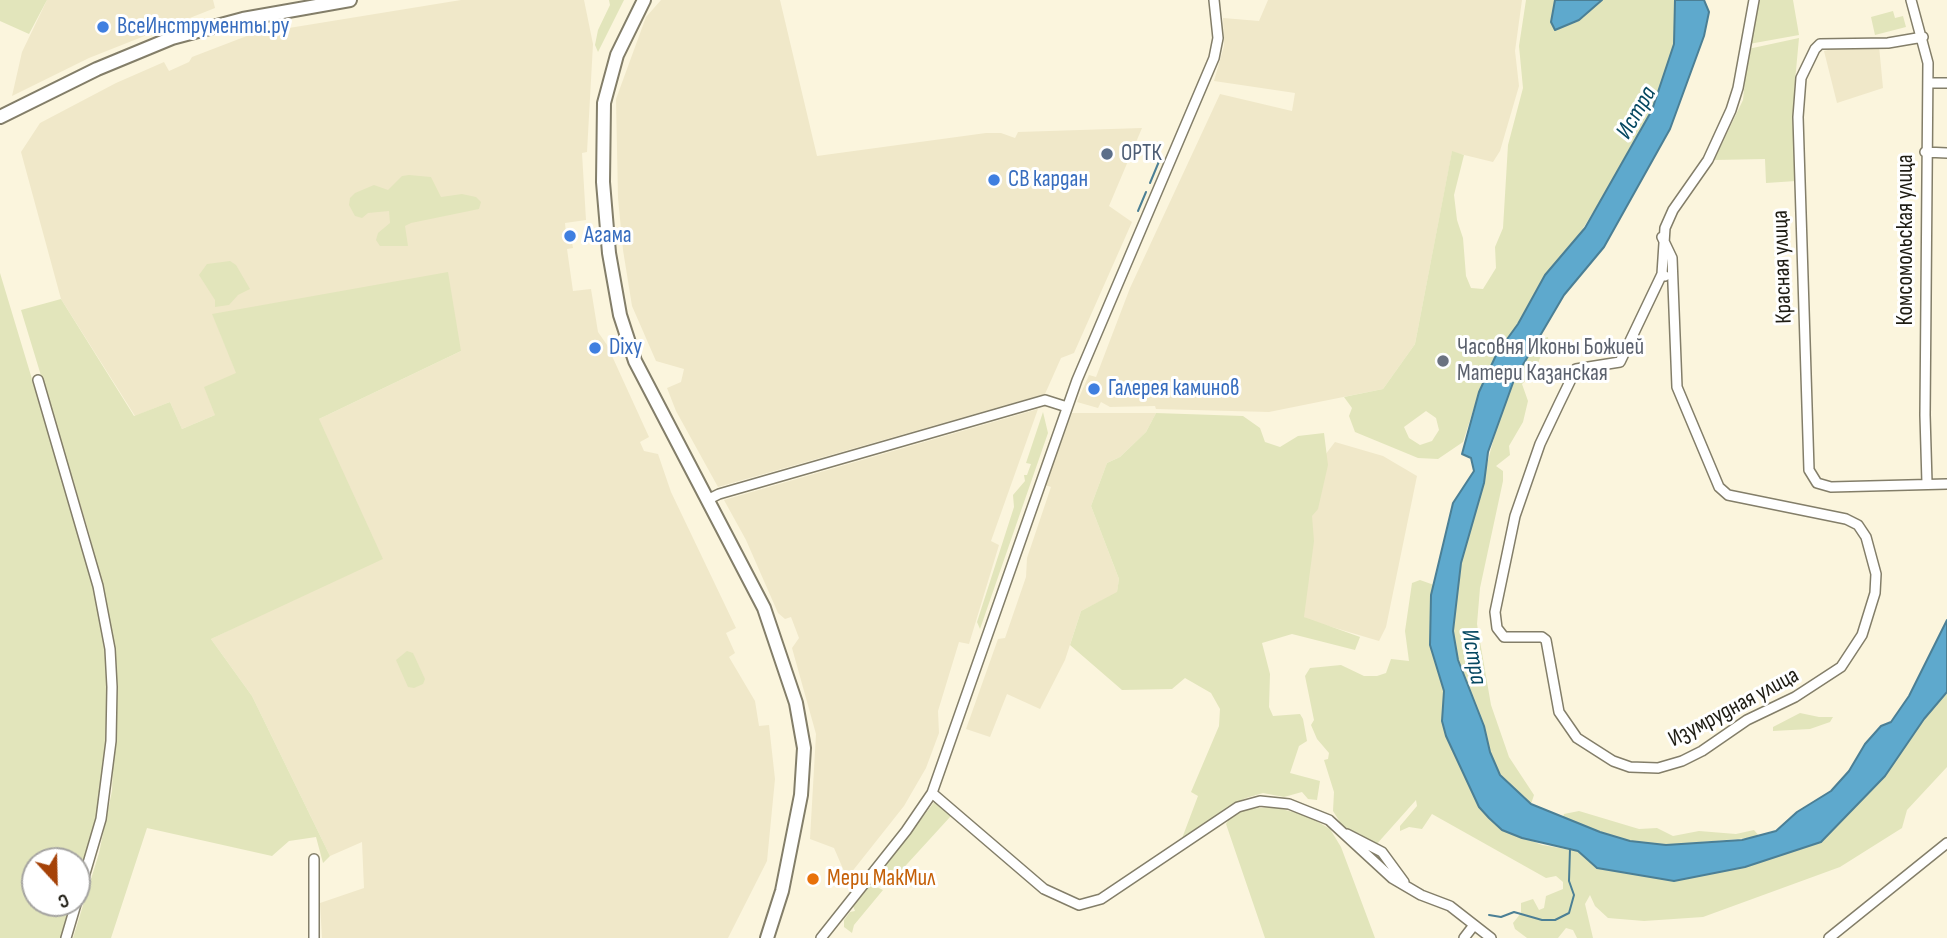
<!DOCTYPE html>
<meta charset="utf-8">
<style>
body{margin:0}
#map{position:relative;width:1947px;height:938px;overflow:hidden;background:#fbf5dd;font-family:"Sofia Sans Condensed",sans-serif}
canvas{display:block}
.north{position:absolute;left:21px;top:847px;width:70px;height:70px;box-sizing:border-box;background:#fff;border:2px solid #a5a4a1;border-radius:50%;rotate:158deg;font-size:19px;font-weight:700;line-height:28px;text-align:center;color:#1e1c13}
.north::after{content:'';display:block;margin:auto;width:24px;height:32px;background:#a54208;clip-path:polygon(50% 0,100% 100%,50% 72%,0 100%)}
</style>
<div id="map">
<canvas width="1947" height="938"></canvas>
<div class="north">С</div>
</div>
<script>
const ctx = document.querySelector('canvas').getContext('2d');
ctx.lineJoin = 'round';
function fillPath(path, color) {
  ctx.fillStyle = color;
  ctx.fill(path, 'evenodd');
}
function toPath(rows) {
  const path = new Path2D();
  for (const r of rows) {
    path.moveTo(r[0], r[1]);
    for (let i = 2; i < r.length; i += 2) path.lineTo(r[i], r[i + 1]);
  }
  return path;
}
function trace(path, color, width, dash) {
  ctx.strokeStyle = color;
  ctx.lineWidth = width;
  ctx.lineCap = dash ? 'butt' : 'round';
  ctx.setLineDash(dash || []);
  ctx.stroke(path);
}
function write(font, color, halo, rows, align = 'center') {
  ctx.font = font + ' "Sofia Sans Condensed",sans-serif';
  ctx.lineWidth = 6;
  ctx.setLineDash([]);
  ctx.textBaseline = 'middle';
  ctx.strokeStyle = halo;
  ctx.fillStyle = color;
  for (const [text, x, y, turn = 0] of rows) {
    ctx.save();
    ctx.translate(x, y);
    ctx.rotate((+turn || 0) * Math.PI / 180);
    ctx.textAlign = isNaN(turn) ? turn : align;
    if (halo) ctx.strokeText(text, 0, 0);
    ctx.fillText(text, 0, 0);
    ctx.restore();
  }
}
fillPath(toPath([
 [47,0,213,0,215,8,89,58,12,96,22,52],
 [461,0,584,0,593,44,587,152,582,153,586,220,565,223,567,243,572,242,573,248,567,249,573,291,591,289,598,332,607,345,649,437,640,442,644,451,658,454,671,492,736,628,726,633,735,653,729,657,755,701,759,726,769,725,775,779,767,861,728,938,322,938,320,903,364,888,362,842,330,856,252,696,211,639,246,622,319,419,461,351,213,315,237,374,215,415,182,429,170,402,135,416,61,299,21,152,40,123,116,83,164,62,169,71,189,62,192,57,252,34],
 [661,0,780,0,817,156,986,133,1001,133,1015,138,1018,132,1142,128,1109,206,1132,222,1074,353,1061,358,1045,394,718,487,676,411,667,388,681,382,684,369,656,361,632,306,623,250,618,198,616,99,646,17],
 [1268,0,1522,0,1515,51,1519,86,1500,151,1493,162,1452,152,1415,344,1383,389,1269,412,1156,409,1155,406,1110,407,1101,402,1098,408,1077,402,1089,375,1096,377,1130,288,1220,94,1292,111,1295,93,1214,81,1224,46,1223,18,1259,21],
 [1851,44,1879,46,1883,88,1837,103,1824,51],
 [1038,409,991,541,999,545,969,644,959,642,938,711,939,733,926,768,904,806,847,878,834,848,810,839,816,734,792,648,799,638,791,617,785,619,778,613,746,540,724,500],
 [1072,413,1156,413,1146,432,1120,457,1107,463,1091,506,1119,579,1117,593,1081,611,1065,660,1040,709,1007,694,990,737,966,729,998,639,1005,638,1026,577,1027,558,1051,487,1045,485],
 [1335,442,1383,456,1417,476,1386,627,1379,641,1315,622,1250,594,1282,511]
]), '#f0e8c9');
fillPath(toPath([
 [0,0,47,0,29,34,0,21],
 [609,0,624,0,598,52,595,45,598,30,610,5],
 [1526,0,1555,0,1551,22,1555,29,1579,20,1602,0,1675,0,1674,44,1652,110,1607,190,1570,249,1545,275,1518,324,1497,353,1479,392,1463,442,1438,459,1418,458,1355,432,1349,416,1352,408,1344,397,1383,389,1415,344,1452,151,1464,155,1454,195,1457,220,1463,238,1466,276,1471,288,1483,289,1496,268,1495,247,1503,228,1508,145,1523,88,1519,46],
 [1426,411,1436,418,1439,430,1432,441,1420,445,1409,438,1404,427],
 [1757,0,1793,0,1799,35,1749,44],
 [1893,11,1895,18,1903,16,1906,27,1875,35,1871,17],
 [1799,38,1794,92,1796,181,1766,183,1765,159,1714,160,1743,100,1748,49],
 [409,175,431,177,441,197,462,194,476,197,481,202,479,209,411,223,405,226,408,246,380,246,376,240,378,233,390,223,389,211,368,213,362,218,355,216,349,205,350,198,355,193,374,185,388,190,402,176],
 [230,261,236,265,250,289,238,295,229,305,215,307,215,300,199,275,207,264],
 [448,272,461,351,319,419,383,559,211,639,252,696,330,856,323,863,316,837,289,841,272,856,147,828,111,938,73,938,99,853,112,791,116,686,102,586,89,533,21,310,61,299,134,416,170,402,182,429,215,415,204,387,236,373,212,314],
 [0,273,95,588,106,649,108,743,98,823,77,894,77,861,35,861,35,903,74,903,63,938,0,938],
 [1548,337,1549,349,1542,353,1535,371,1522,384,1528,401,1523,422,1509,446,1510,455,1496,466,1503,471,1503,481,1480,588,1477,624,1491,705,1509,757,1534,795,1531,804,1500,775,1490,752,1484,726,1458,660,1453,631,1461,563,1501,411,1514,380,1540,339],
 [1043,412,1048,433,980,629,977,622,1014,507,1013,495,1025,481,1024,475,1027,475,1031,464,1026,463],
 [1156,413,1243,416,1260,428,1265,442,1280,447,1298,436,1324,433,1328,465,1318,509,1312,516,1314,541,1304,617,1360,637,1355,650,1292,634,1262,643,1270,674,1269,707,1273,716,1300,714,1303,719,1307,741,1299,746,1290,773,1320,781,1317,800,1308,799,1302,792,1284,797,1263,793,1246,798,1227,807,1181,841,1198,796,1191,792,1219,726,1220,709,1211,693,1185,678,1172,689,1122,690,1070,645,1081,611,1117,592,1119,579,1091,506,1107,463,1120,457,1146,432],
 [1420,580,1434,585,1430,645,1444,691,1442,721,1468,783,1515,834,1542,845,1578,851,1597,868,1674,881,1745,867,1821,841,1885,776,1924,719,1947,692,1947,767,1907,810,1902,828,1840,867,1703,917,1644,921,1608,918,1595,906,1590,895,1585,904,1593,938,1577,938,1573,930,1566,928,1558,938,1527,938,1515,929,1513,923,1521,913,1521,903,1533,899,1539,910,1544,908,1546,896,1563,889,1563,882,1556,876,1546,878,1432,814,1422,829,1409,827,1400,831,1400,826,1417,806,1416,800,1375,846,1360,834,1343,827,1333,811,1334,792,1324,760,1328,759,1329,753,1317,739,1311,725,1314,720,1305,676,1310,668,1341,665,1364,676,1377,676,1386,673,1391,659,1409,661,1405,631,1412,583],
 [407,651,413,653,425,679,423,684,414,688,408,687,396,660],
 [1800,713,1819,717,1833,717,1830,722,1810,729,1773,731,1773,727],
 [935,801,951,813,950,817,887,886,877,877],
 [1274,807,1308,816,1330,829,1341,847,1375,938,1265,938,1226,824,1230,817,1247,809],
 [1579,811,1639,829,1657,828,1673,836,1699,831,1736,834,1754,830,1760,837,1666,845,1630,841,1562,819,1564,814],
 [871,884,883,890,854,925,852,933,844,927,844,920,850,912,855,911,853,906]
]), '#e2e5bb');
const water = toPath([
 [1555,0,1602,0,1579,20,1555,30,1551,22,1555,0],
 [1675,0,1704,0,1709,12,1704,36,1670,129,1604,247,1564,295,1514,380,1488,452,1484,483,1461,563,1453,631,1458,660,1484,726,1490,752,1500,775,1531,804,1600,832,1630,841,1666,845,1742,840,1776,831,1797,812,1831,791,1849,771,1865,744,1881,726,1891,722,1909,696,1947,620,1947,692,1924,719,1885,776,1821,842,1745,867,1674,881,1597,868,1578,851,1522,838,1502,830,1489,818,1479,807,1446,736,1442,721,1444,691,1430,645,1431,595,1453,503,1474,471,1471,458,1462,454,1479,392,1497,353,1518,324,1545,275,1585,228,1652,110,1674,44,1675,0]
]);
fillPath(water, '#5ea9cd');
trace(water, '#4b7f95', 2);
trace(toPath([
 [1150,183,1160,159],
 [1138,211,1146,192],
 [1489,915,1501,917,1514,912,1542,920,1555,920,1569,913,1574,895,1569,881,1570,849]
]), '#4b7f95', 2);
const minor = toPath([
 [1911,0,1928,63,1925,415,1927,483],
 [1923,37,1888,43,1820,44,1815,49,1801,78,1798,117,1809,470,1817,483,1831,487,1947,484],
 [1928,83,1947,83],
 [1925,152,1947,153],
 [1662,274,1620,362,1576,369,1559,404,1540,444,1515,516,1495,612,1497,628,1504,637,1542,637,1546,640,1559,712,1577,738,1613,761,1630,767,1658,768,1682,761,1702,751,1747,720,1795,697,1841,667,1862,635,1875,593,1876,574,1866,537,1858,525,1846,519,1728,495,1719,487,1677,387,1672,258,1662,237],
 [1665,276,1662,274,1665,228,1673,210,1708,160,1731,110,1738,88,1754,0],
 [38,380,98,586,110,649,112,687,111,741,101,819,66,938],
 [707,500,719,494,1045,400,1067,407],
 [932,793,1044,889,1079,905,1101,899,1238,807,1260,801,1289,804,1329,820,1392,878,1421,895,1450,906,1491,938],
 [1347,834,1382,852,1404,882],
 [314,938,314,859],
 [821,938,906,831,932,793,1077,380,1214,58,1218,38,1214,0],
 [1464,938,1474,925],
 [1829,938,1947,843]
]);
const major = toPath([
 [644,0,617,55,604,103,603,182,609,253,620,315,635,361,764,608,796,703,804,748,801,795,782,891,767,938],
 [0,117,97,69,172,38,243,19,350,0]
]);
trace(minor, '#837e69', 12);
trace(major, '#837e69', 16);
trace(minor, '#fff', 9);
trace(major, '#fff', 12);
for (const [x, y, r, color] of [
 [103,27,7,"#3f7fe0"],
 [1107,154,7,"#5c6f8a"],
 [994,180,7,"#3f7fe0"],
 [570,236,7,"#3f7fe0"],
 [595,348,7,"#3f7fe0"],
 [1443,361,7,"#6b7280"],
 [1094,389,7,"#3f7fe0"],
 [813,879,7,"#e8710a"]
]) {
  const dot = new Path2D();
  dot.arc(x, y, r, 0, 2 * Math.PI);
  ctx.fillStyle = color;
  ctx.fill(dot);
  trace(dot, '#fff', 2.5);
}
write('23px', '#366cbe', '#fff', [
 ["ВсеИнструменты.ру",117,27],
 ["СВ кардан",1008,180],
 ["Агама",584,236],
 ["Dixy",609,348],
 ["Галерея каминов",1108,389]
], 'left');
write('23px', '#4e5e75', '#fff', [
 ["ОРТК",1121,154]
], 'left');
write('23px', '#1e1c13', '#fff', [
 ["Комсомольская улица",1906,240,-90],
 ["Красная улица",1783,267,-92],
 ["Изумрудная улица",1734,708,-28]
]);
write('23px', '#5b616d', '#fff', [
 ["Часовня Иконы Божией",1457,348],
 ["Матери Казанская",1457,374]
], 'left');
write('23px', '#c56008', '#fff', [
 ["Мери МакМил",827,879]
], 'left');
write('italic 24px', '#054760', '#fff', [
 ["Истра",1637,113,-60],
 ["Истра",1473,657,80]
]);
</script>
